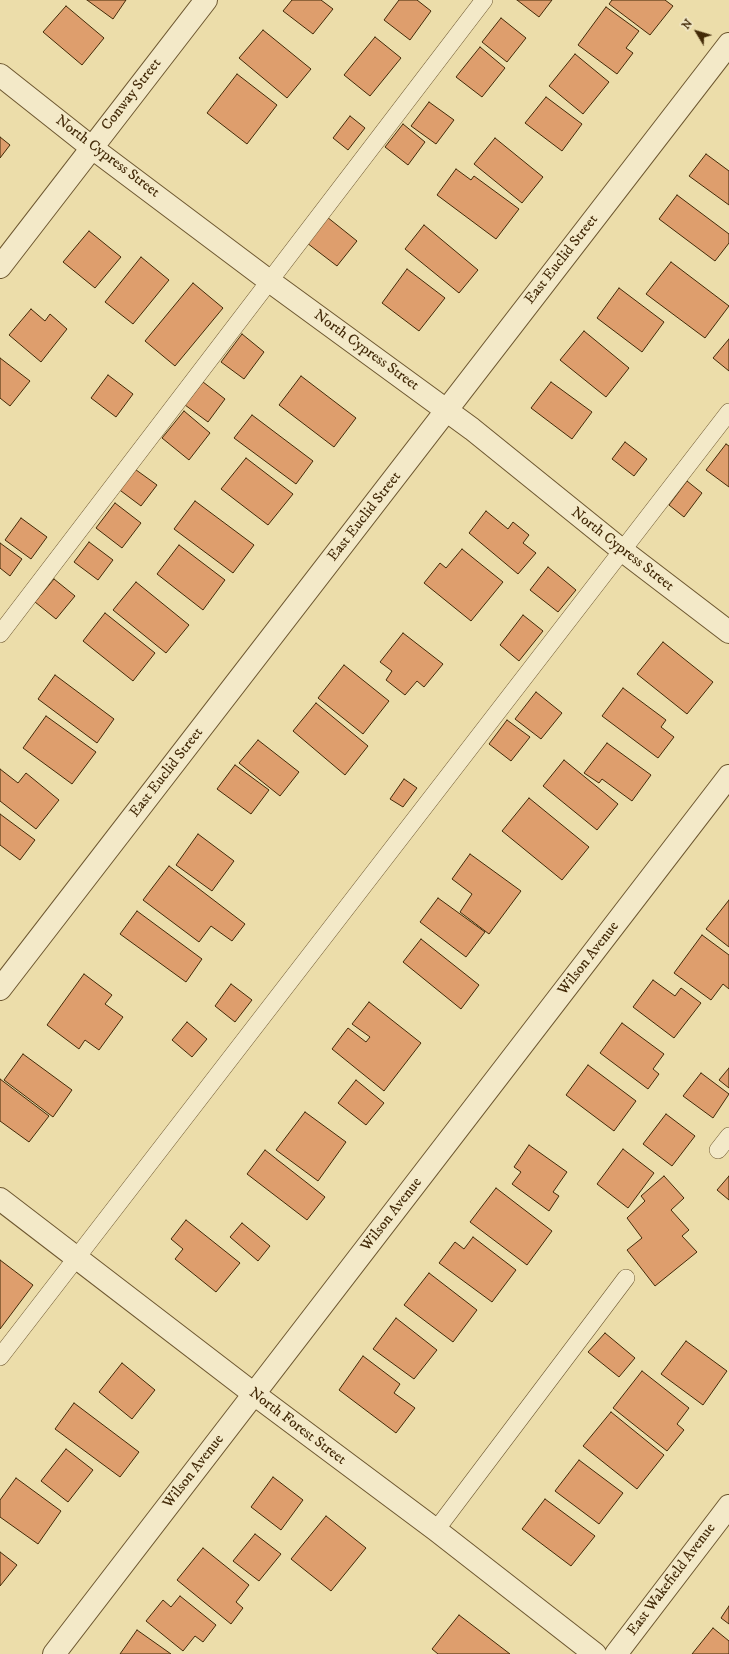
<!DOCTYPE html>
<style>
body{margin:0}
#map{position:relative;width:729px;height:1654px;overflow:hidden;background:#ecddaa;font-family:"IM FELL DW Pica",serif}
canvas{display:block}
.north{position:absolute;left:677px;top:12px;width:40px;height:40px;-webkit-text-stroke:3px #f3e9c8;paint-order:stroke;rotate:308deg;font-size:11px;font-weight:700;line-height:16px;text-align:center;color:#432a08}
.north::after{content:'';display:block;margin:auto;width:14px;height:18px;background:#432a08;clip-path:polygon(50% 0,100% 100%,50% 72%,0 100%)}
</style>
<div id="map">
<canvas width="729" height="1654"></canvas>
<div class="north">N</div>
</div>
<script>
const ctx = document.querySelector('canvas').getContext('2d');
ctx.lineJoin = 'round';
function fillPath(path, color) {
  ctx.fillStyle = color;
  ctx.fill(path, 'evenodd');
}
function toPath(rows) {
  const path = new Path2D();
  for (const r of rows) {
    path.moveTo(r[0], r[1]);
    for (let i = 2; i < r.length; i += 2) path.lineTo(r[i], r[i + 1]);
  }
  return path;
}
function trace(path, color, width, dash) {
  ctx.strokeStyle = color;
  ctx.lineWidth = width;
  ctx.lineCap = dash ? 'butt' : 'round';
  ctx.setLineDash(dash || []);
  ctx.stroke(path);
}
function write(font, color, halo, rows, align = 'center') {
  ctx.font = font + ' "IM FELL DW Pica",serif';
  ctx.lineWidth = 3;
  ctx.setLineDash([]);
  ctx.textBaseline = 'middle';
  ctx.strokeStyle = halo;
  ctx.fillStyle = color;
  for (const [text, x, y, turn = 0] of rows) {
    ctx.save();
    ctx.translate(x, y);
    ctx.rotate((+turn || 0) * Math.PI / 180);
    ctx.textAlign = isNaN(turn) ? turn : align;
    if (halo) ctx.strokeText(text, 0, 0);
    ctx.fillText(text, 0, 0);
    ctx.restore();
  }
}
const building = toPath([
 [87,0,126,0,113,19,87,0],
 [292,0,321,0,333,9,313,34,283,11,292,0],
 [399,0,417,0,431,11,410,40,384,20,399,0],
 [517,0,552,0,539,17,517,0],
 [612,0,665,0,673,6,650,35,609,4,612,0],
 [66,6,104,38,82,65,43,32,66,6],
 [606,7,639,31,626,48,633,53,617,74,578,45,606,7],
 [501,18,526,38,507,62,482,42,501,18],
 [263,30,311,69,287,98,239,58,263,30],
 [375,37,401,58,370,96,344,75,375,37],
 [480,47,505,68,482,97,456,77,480,47],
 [575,54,609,82,583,114,549,86,575,54],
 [237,74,277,105,247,144,207,113,237,74],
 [546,97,582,124,562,151,525,123,546,97],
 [429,102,454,120,436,144,411,126,429,102],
 [350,116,365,128,348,150,333,138,350,116],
 [403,124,425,142,408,165,385,147,403,124],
 [0,137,10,145,0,158,0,137],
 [495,138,543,177,522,203,474,164,495,138],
 [706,154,729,171,729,205,689,176,706,154],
 [456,169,471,180,474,176,519,209,496,239,437,195,456,169],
 [677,195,729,234,729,243,715,261,659,219,677,195],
 [327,217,357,241,337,266,307,243,327,217],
 [424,225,478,270,459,293,405,249,424,225],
 [89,231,121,257,95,288,63,262,89,231],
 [141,257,169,280,133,324,105,302,141,257],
 [671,262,729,306,705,338,646,294,671,262],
 [407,269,445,298,419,331,382,303,407,269],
 [193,283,223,308,175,366,145,341,193,283],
 [619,288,664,322,642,352,597,318,619,288],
 [31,309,45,321,50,314,67,329,41,362,9,335,31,309],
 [584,331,629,368,606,397,560,360,584,331],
 [242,334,264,352,244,379,221,362,242,334],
 [729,339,729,371,713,358,729,339],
 [0,358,30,381,10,406,0,398,0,358],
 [108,375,133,394,116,417,91,398,108,375],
 [301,376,356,418,334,447,279,405,301,376],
 [203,382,225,399,208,422,185,405,203,382],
 [551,382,592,412,572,439,531,408,551,382],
 [184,411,210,433,189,460,162,438,184,411],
 [252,415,313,461,296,484,234,438,252,415],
 [625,442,647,459,634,476,612,459,625,442],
 [726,444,729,446,729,487,706,470,726,444],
 [246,458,293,494,268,525,221,489,246,458],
 [132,467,157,485,141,506,117,488,132,467],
 [687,481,702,493,684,517,669,505,687,481],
 [195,501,254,545,233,573,174,529,195,501],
 [115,503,141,523,122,548,96,528,115,503],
 [486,511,508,529,513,522,529,535,523,543,536,553,518,574,469,533,486,511],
 [21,518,47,537,31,559,5,540,21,518],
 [89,542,113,560,98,580,74,562,89,542],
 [0,543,22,559,10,576,0,568,0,543],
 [179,545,225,580,203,610,157,574,179,545],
 [462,549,503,582,471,621,424,583,440,563,446,568,462,549],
 [548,567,576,590,558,612,530,590,548,567],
 [54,579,75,596,56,619,35,602,54,579],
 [136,582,189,625,166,653,113,610,136,582],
 [105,613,155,653,133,681,83,641,105,613],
 [523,615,543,631,519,661,500,645,523,615],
 [403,633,443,664,424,687,417,681,405,695,386,680,392,671,380,662,403,633],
 [663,642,713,682,687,714,637,674,663,642],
 [344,665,389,701,363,734,318,698,344,665],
 [55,675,114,719,97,743,38,699,55,675],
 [623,688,666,720,661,727,674,737,658,758,602,716,623,688],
 [536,692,562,713,541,739,515,719,536,692],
 [316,703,368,746,345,775,293,731,316,703],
 [46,716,96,752,72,784,23,748,46,716],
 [507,720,530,737,511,761,489,744,507,720],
 [258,740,299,772,280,796,239,763,258,740],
 [607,743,651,775,632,801,602,779,599,783,584,773,607,743],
 [564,760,618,804,597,830,543,786,564,760],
 [235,765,269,790,251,814,217,789,235,765],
 [0,769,18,783,26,773,59,800,36,829,0,801,0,769],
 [404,779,417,788,403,807,390,799,404,779],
 [529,798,589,847,562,880,502,831,529,798],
 [0,814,35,840,20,860,0,845,0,814],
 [198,834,234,861,212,891,176,865,198,834],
 [470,854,521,891,489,934,460,912,472,894,452,879,470,854],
 [169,866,245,924,232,941,211,926,199,942,143,900,169,866],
 [438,898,485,932,466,957,420,922,438,898],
 [729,900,729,947,706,929,729,900],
 [137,911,202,959,186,982,120,934,137,911],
 [702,935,729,955,729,989,723,984,711,1000,674,973,702,935],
 [421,939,479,985,461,1009,403,962,421,939],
 [84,974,112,995,105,1004,123,1017,99,1050,85,1040,79,1049,47,1025,84,974],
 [653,980,675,996,681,988,701,1003,674,1038,633,1007,653,980],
 [231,984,252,1000,235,1022,215,1006,231,984],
 [369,1002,421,1043,384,1091,332,1049,348,1028,366,1042,370,1037,352,1024,369,1002],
 [187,1022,207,1039,192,1057,172,1040,187,1022],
 [622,1023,664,1054,653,1069,659,1074,648,1089,600,1053,622,1023],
 [23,1054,72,1090,53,1117,4,1080,23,1054],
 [588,1065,636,1101,614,1131,566,1095,588,1065],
 [729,1068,729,1088,719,1080,729,1068],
 [701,1073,729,1094,713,1118,683,1096,701,1073],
 [0,1079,49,1116,29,1142,0,1121,0,1079],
 [356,1080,384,1103,366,1125,338,1103,356,1080],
 [305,1112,346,1142,318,1181,276,1150,305,1112],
 [666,1114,695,1136,672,1166,643,1144,666,1114],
 [529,1145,567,1172,553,1192,559,1196,549,1211,512,1184,521,1172,514,1167,529,1145],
 [623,1149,654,1173,628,1208,597,1184,623,1149],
 [265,1150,325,1197,307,1220,247,1174,265,1150],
 [664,1176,684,1198,671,1210,689,1230,682,1236,697,1252,655,1286,627,1250,642,1238,627,1218,645,1201,641,1196,664,1176],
 [729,1176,729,1200,717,1190,729,1176],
 [496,1188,552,1231,527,1265,470,1222,496,1188],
 [186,1220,240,1263,216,1292,175,1259,183,1249,171,1239,186,1220],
 [242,1223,270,1246,258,1261,230,1237,242,1223],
 [473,1237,516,1270,492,1302,439,1263,455,1242,464,1249,473,1237],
 [0,1260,33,1285,0,1329,0,1260],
 [429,1273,477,1310,453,1342,404,1305,429,1273],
 [396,1318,437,1350,414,1379,373,1349,396,1318],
 [605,1333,635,1358,619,1377,588,1352,605,1333],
 [686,1341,727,1371,703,1405,661,1374,686,1341],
 [363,1356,400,1384,394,1393,415,1408,396,1433,339,1390,363,1356],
 [122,1363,155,1390,132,1419,99,1392,122,1363],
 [642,1371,689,1408,677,1424,684,1430,667,1451,613,1408,642,1371],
 [74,1403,139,1452,120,1477,55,1429,74,1403],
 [611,1412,664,1455,637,1489,583,1446,611,1412],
 [66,1449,93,1470,68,1502,41,1481,66,1449],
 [579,1460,623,1493,599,1524,555,1491,579,1460],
 [273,1477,303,1500,281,1530,251,1507,273,1477],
 [16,1478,61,1511,38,1544,0,1517,0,1500,16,1478],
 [545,1499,595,1536,571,1566,522,1529,545,1499],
 [326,1516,366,1548,331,1591,291,1559,326,1516],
 [255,1534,281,1554,259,1581,233,1561,255,1534],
 [203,1548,249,1585,236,1602,243,1608,231,1624,177,1580,203,1548],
 [0,1552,17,1565,0,1586,0,1552],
 [180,1596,216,1625,203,1642,195,1636,183,1651,146,1621,163,1600,171,1607,180,1596],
 [729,1606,729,1624,721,1618,729,1606],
 [459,1615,510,1654,438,1654,432,1649,459,1615],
 [713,1628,729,1641,729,1654,692,1654,713,1628],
 [137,1630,171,1654,120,1654,137,1630]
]);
fillPath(building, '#de9e6d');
trace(building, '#432a08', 1);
const lane = toPath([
 [0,634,484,0],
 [718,1150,729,1136],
 [0,1357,729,412],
 [436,1530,626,1278]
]);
const street = toPath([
 [0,75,91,147,268,280,472,429,623,551,729,632],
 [0,267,206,0],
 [0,989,729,44],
 [0,1199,254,1394,436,1530,595,1654],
 [54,1654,729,776],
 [616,1654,729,1506]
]);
trace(lane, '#6d5730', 18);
trace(street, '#6d5730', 24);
trace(lane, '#f3e9c8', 17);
trace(street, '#f3e9c8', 22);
write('15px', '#432a08', '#f3e9c8', [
 ["Conway Street",132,95,-52],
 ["North Cypress Street",107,157,37],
 ["East Euclid Street",562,260,-52],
 ["North Cypress Street",366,351,36],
 ["East Euclid Street",365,517,-52],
 ["North Cypress Street",622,550,38],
 ["East Euclid Street",167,773,-52],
 ["Wilson Avenue",589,959,-52],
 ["Wilson Avenue",392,1215,-52],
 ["North Forest Street",297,1427,37],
 ["Wilson Avenue",194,1472,-52],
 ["East Wakefield Avenue",672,1580,-53]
]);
</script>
